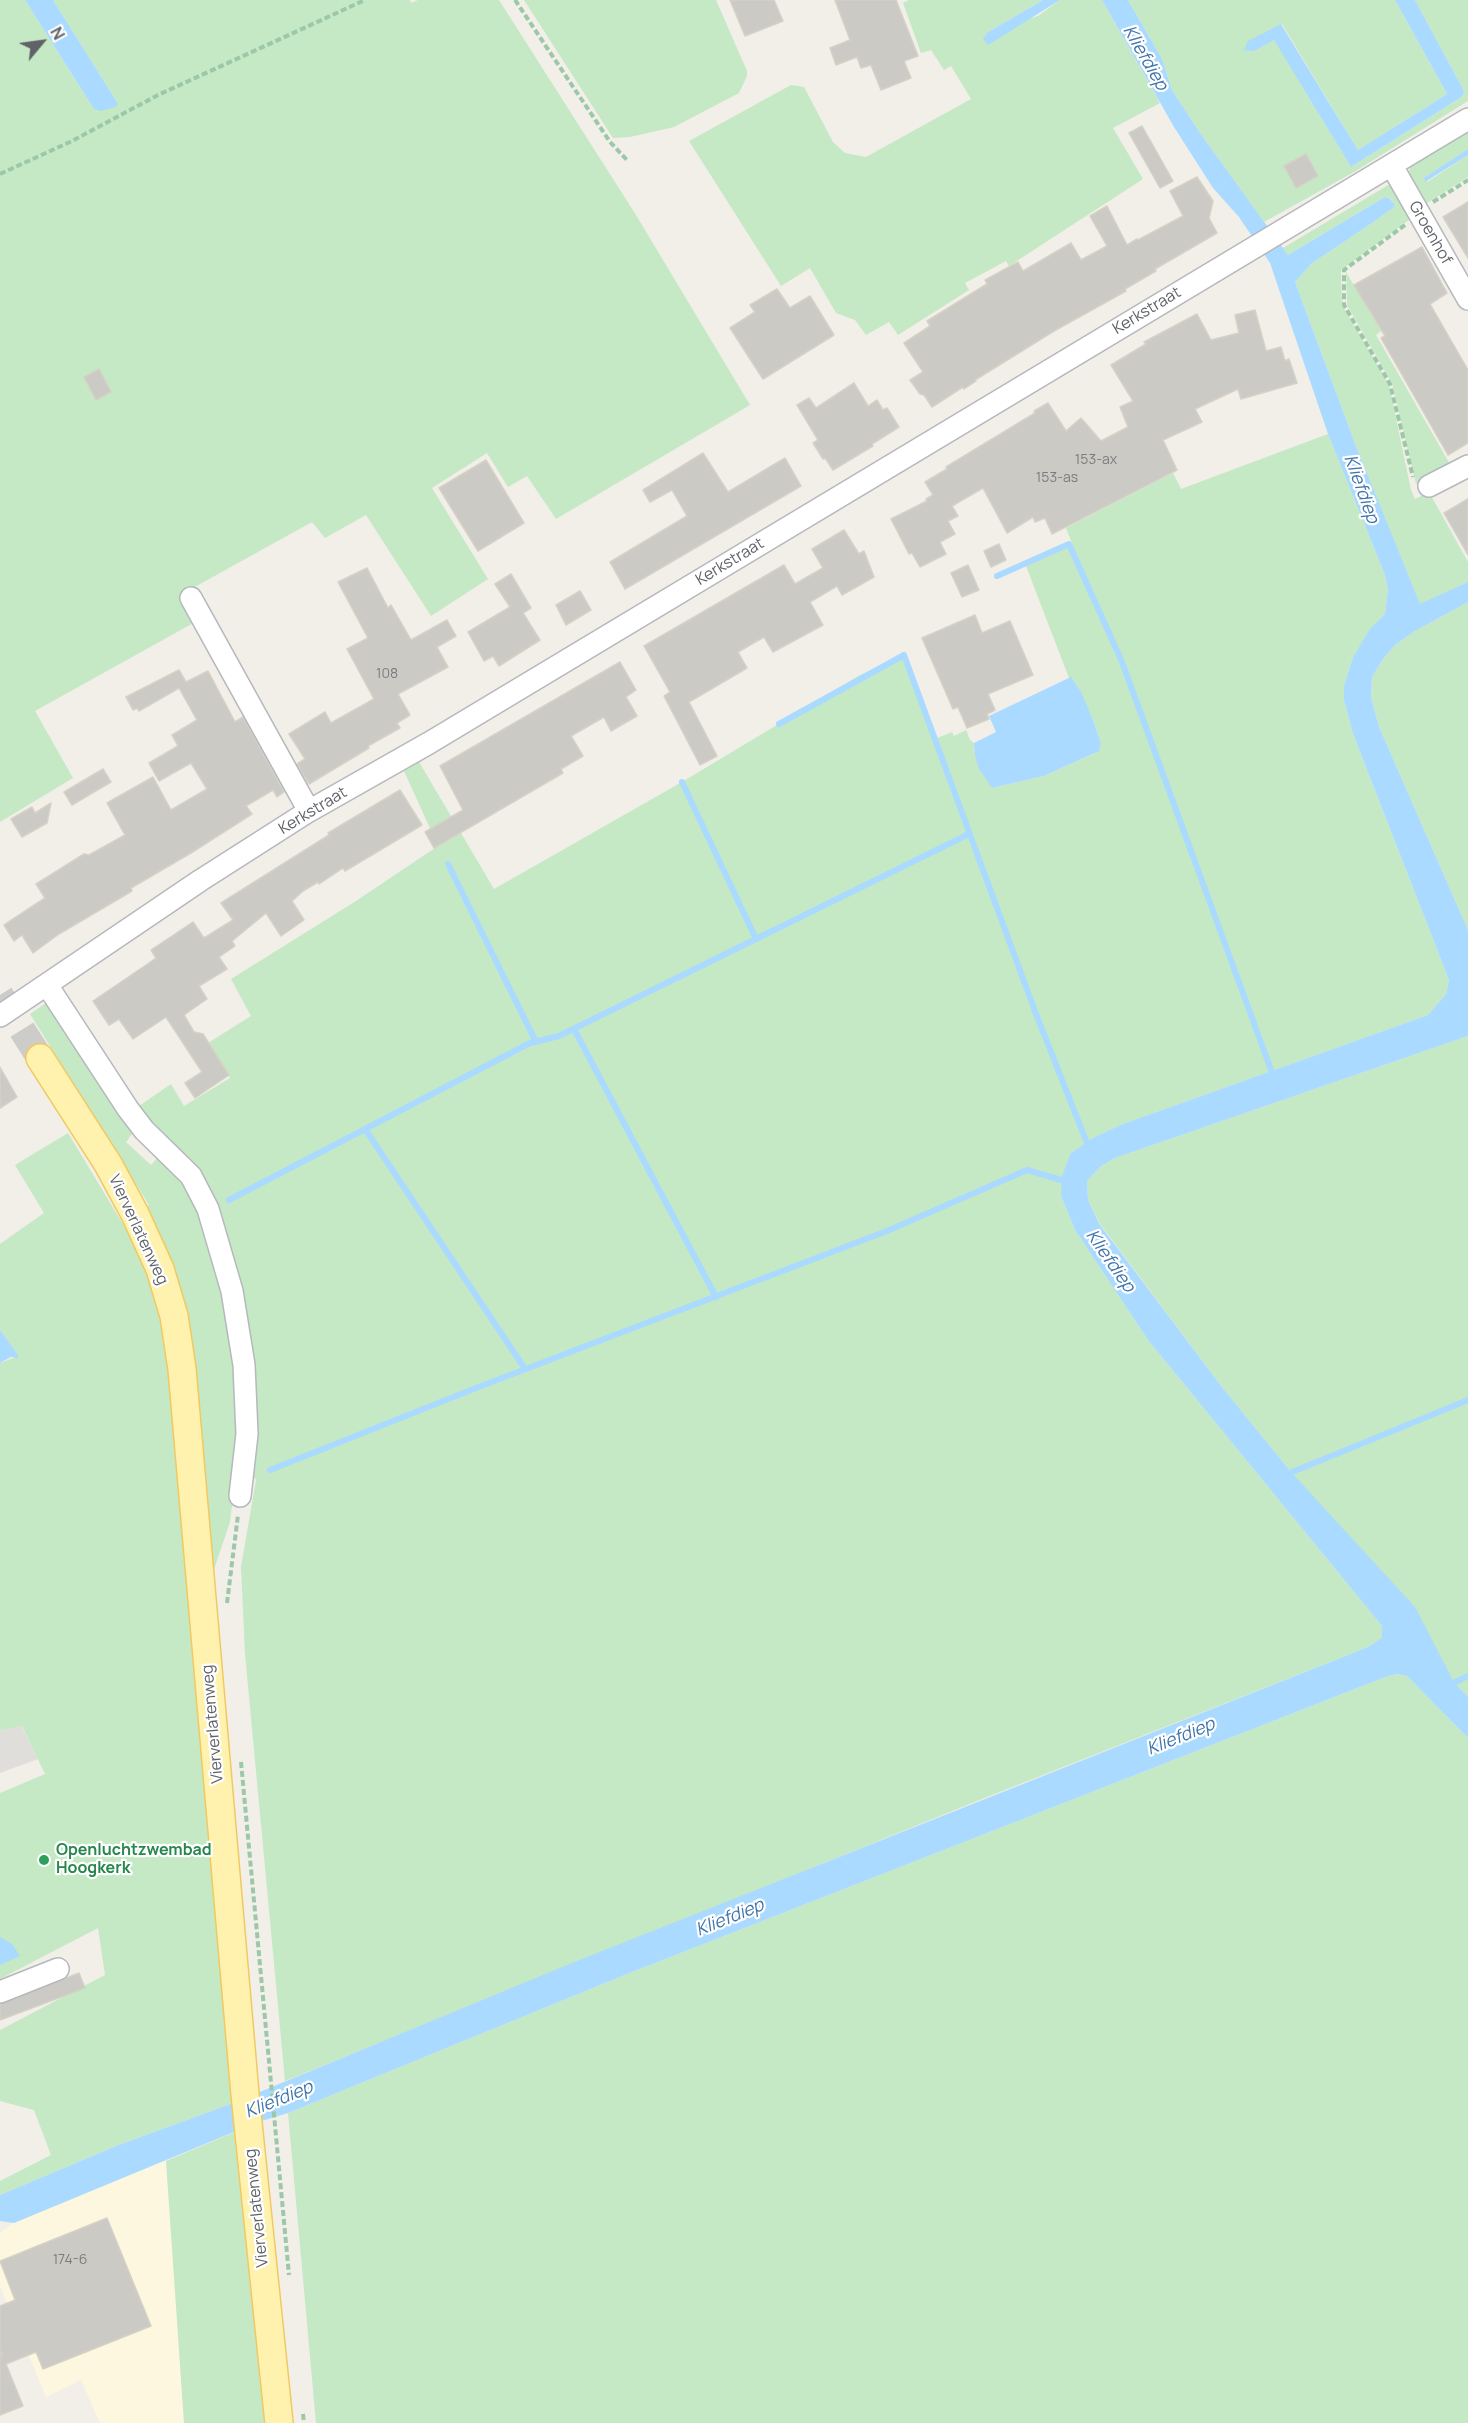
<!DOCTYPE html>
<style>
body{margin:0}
#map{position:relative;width:1468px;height:2423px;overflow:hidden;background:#f1efe8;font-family:Manrope,sans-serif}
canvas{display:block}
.north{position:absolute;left:12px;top:12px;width:60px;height:60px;-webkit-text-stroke:4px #fff;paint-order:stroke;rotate:61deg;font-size:16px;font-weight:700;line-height:24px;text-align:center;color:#5f6368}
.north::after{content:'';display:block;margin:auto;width:21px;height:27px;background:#5f6368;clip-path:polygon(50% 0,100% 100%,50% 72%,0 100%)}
</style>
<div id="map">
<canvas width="1468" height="2423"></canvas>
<div class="north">N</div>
</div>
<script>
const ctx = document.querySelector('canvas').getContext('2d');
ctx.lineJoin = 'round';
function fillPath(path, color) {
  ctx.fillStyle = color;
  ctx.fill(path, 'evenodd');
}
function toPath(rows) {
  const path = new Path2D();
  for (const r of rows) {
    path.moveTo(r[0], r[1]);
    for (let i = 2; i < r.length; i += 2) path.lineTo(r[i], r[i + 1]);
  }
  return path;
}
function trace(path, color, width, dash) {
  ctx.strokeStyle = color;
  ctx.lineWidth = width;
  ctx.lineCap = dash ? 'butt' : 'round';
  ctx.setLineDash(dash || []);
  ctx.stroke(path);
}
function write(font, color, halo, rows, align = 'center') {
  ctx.font = font + ' Manrope,sans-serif';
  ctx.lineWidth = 4.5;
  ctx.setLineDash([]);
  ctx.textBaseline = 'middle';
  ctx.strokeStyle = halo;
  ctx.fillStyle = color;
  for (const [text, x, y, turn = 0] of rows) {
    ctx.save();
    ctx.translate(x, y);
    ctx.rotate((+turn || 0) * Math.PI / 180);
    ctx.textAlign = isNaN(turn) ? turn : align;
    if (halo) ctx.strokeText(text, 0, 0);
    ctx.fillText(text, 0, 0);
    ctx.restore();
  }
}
fillPath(toPath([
 [166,2161,184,2423,100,2423,81,2380,46,2397,0,2286,0,2233,74,2174]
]), '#fef7e0');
fillPath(toPath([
 [21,1725,38,1759,0,1773,0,1730]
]), '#e0deda');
fillPath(toPath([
 [0,0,25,0,94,109,117,102,53,0,410,0,411,3,418,0,499,0,636,215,750,405,556,519,527,476,508,487,487,453,432,488,488,579,431,616,366,515,325,538,312,522,182,594,197,621,35,711,73,778,0,822],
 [524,0,716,0,747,71,747,76,739,93,674,127,630,137,613,138],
 [909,0,1043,0,988,32,1038,16,1060,0,1102,0,1160,103,1113,128,1143,179,1009,266,1006,261,965,283,969,290,898,335,889,322,866,335,855,320,836,313,810,268,781,286,689,141,791,85,804,87,833,142,845,153,866,157,971,99,951,66,944,70,931,50,921,53,903,3],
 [1128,0,1395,0,1447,94,1358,150,1282,24,1254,51,1274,39,1351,167,1463,96,1464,91,1415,0,1468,0,1468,101,1354,172,1264,222,1200,133,1172,90,1162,59],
 [1468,130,1468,149,1425,178,1427,182,1468,155,1468,177,1424,205,1408,179,1410,166],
 [1390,184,1394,185,1413,217,1341,270,1342,305,1389,385,1411,490,1415,499,1429,492,1468,562,1468,582,1420,605,1354,441,1295,282,1311,264,1375,221,1394,207,1394,203,1390,198,1385,197,1288,255,1283,248],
 [1346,272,1381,331,1376,335,1451,466,1416,484,1392,383,1347,305],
 [1328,434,1385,575,1388,590,1385,614,1370,630,1353,657,1344,686,1344,700,1353,734,1449,980,1446,994,1428,1015,1120,1125,1091,1139,1071,1153,1061,1196,1075,1230,1148,1340,1382,1626,1383,1638,1368,1647,982,1799,285,2081,245,1654,241,1567,256,1480,251,1474,224,1234,138,1108,139,1106,171,1084,184,1106,230,1078,208,1043,251,1016,231,979,356,901,438,846,404,771,419,762,494,889,682,782,860,675,904,655,935,739,952,732,954,736,966,730,970,740,974,743,975,756,992,788,1044,776,1093,754,1101,743,1093,720,1075,683,1069,678,1026,566,1072,543,1066,528,1173,473,1181,489],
 [1468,602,1468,930,1379,727,1371,697,1372,677,1383,659,1395,645,1415,631],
 [49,1001,135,1130,126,1142,151,1165,161,1154,174,1166,197,1204,230,1317,240,1437,230,1522,211,1578,147,1207,149,1205,30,1014],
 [1468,1036,1468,1697,1454,1682,1438,1653,1222,1387,1100,1224,1088,1200,1087,1181,1101,1166,1115,1158],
 [68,1133,138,1249,158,1302,166,1335,233,2103,116,2146,0,2195,0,2181,51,2155,34,2110,0,2101,0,2030,105,1975,98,1928,0,1979,0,1793,45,1774,22,1726,0,1730,0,1363,18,1356,0,1330,0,1244,44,1213,15,1165],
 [1397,1674,1407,1676,1468,1738,1468,2423,316,2423,288,2113,627,1974,1388,1676],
 [235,2132,266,2423,184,2423,166,2161]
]), '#c5e8c5');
fillPath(toPath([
 [25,0,53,0,117,102,118,105,115,107,101,111,94,109],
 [1043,0,1060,0,988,45,983,39,988,32],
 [1102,0,1128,0,1162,59,1172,90,1200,133,1288,255,1385,197,1389,198,1394,203,1394,207,1375,221,1311,264,1295,282,1354,441,1420,604,1468,582,1468,602,1415,631,1395,645,1383,659,1372,677,1371,697,1379,727,1468,930,1468,1036,1115,1158,1101,1166,1087,1181,1088,1200,1100,1225,1222,1387,1291,1472,1415,1607,1454,1682,1468,1697,1468,1738,1407,1676,1397,1674,1388,1676,627,1974,288,2113,258,2122,14,2223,0,2221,0,2195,116,2146,233,2103,577,1961,1368,1647,1382,1638,1382,1626,1148,1340,1075,1230,1061,1196,1062,1176,1071,1153,1091,1139,1120,1125,1428,1015,1446,994,1449,980,1353,734,1344,700,1344,686,1353,657,1370,629,1385,614,1388,590,1385,575,1328,434,1270,263,1239,217,1213,188,1174,127],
 [1395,0,1415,0,1464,91,1463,96,1351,167,1274,40,1254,51,1244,50,1248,41,1281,24,1358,150,1447,94],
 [1468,149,1468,155,1425,182,1424,178],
 [1071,677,1081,692,1093,720,1101,743,1099,751,1044,776,992,788,979,769,975,756,974,743,996,732,989,716],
 [0,1330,18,1355,18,1358,11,1357,0,1363],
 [0,1937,12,1944,20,1956,0,1965]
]), '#aadaff');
trace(toPath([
 [997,576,1069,544,1122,662,1274,1078],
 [779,724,904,655,1036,1014,1089,1148],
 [682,782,756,939],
 [448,864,536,1042],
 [574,1029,716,1297],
 [365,1129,525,1369],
 [229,1200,530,1043,559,1036,969,834],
 [270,1470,476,1388,887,1231,1027,1170,1068,1182],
 [1285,1475,1468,1400],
 [1447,1686,1468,1676]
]), '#aadaff', 6);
const building = toPath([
 [730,0,774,0,783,21,745,36,730,0],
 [835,0,896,0,918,56,904,61,911,78,881,90,871,65,861,68,857,57,836,65,830,48,850,40,835,0],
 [1142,126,1173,181,1160,188,1129,133,1142,126],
 [1306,154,1318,176,1296,188,1284,166,1306,154],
 [1197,177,1213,201,1209,218,1217,233,1155,269,1156,271,1125,289,1126,291,1054,331,975,380,976,381,964,389,963,387,932,407,924,395,920,394,910,380,923,372,904,343,930,326,927,321,987,284,985,280,1018,262,1023,271,1071,243,1081,260,1107,246,1090,216,1107,206,1127,245,1137,239,1138,240,1183,216,1170,191,1197,177],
 [1468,202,1468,258,1443,217,1468,202],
 [1422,247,1447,293,1430,304,1468,370,1468,443,1448,455,1381,338,1385,336,1354,285,1422,247],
 [777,289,790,308,810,296,834,335,763,379,730,328,755,312,750,305,777,289],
 [1255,310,1266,351,1281,347,1285,361,1289,359,1297,383,1241,399,1238,389,1195,409,1202,422,1163,440,1177,470,1052,534,1045,518,1035,522,1033,517,1007,533,983,488,952,506,958,516,948,521,955,534,940,542,946,554,920,567,912,553,909,554,891,519,927,501,926,499,933,495,925,482,947,469,946,467,1035,413,1034,411,1048,403,1066,431,1081,418,1101,441,1128,427,1120,407,1133,401,1111,365,1146,344,1144,342,1197,314,1211,340,1239,333,1235,315,1255,310],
 [99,369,111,392,96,400,84,377,99,369],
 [854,383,868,406,877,400,883,410,887,408,899,427,872,444,873,446,833,470,825,458,823,459,813,443,818,440,797,405,809,398,816,408,854,383],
 [703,453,728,492,785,458,801,486,625,589,610,562,687,516,672,490,650,502,643,490,703,453],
 [486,460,524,523,478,551,439,488,486,460],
 [1468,499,1468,555,1444,513,1468,499],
 [844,530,859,554,864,551,874,577,842,595,837,586,810,602,823,625,773,652,764,637,738,652,747,668,689,702,717,756,700,765,664,696,670,692,644,646,784,565,795,584,823,568,812,549,844,530],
 [999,544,1006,560,991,567,984,551,999,544],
 [968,565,979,590,962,597,951,573,968,565],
 [367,568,388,608,391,605,411,640,447,620,456,636,437,647,448,667,398,694,410,715,397,723,400,728,368,746,369,748,309,784,297,764,305,759,289,734,325,712,331,723,374,699,347,649,368,638,338,582,367,568],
 [511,574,531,608,523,613,540,640,499,666,493,656,484,661,468,632,510,607,495,584,511,574],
 [580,591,591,610,566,625,556,605,580,591],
 [975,615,982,633,1010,621,1033,675,988,694,995,710,987,714,989,719,967,728,958,707,953,709,922,638,975,615],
 [620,662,636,690,626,697,637,716,611,731,604,717,571,736,583,756,561,769,563,773,434,848,425,832,463,810,440,766,620,662],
 [179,670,186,682,208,671,235,722,243,717,284,792,277,797,273,790,246,806,252,814,191,853,131,888,132,891,59,934,33,953,22,935,14,941,4,925,45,898,36,884,84,854,89,855,125,835,107,803,153,777,171,810,207,789,191,763,159,781,149,763,178,746,172,735,197,720,179,688,139,711,137,708,133,710,126,697,179,670],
 [103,769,111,782,72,805,64,792,103,769],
 [400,790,422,825,345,871,343,868,319,884,318,882,303,891,292,901,304,920,281,936,266,913,232,941,235,946,219,957,227,969,199,986,207,999,184,1015,194,1032,203,1034,229,1075,195,1098,185,1083,202,1072,166,1017,133,1039,119,1019,109,1025,93,1001,149,963,156,958,151,950,193,922,204,938,233,920,221,903,329,835,328,833,400,790],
 [51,803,47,823,22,837,11,819,32,807,35,813,51,803],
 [0,1067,17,1097,0,1108,0,1067],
 [79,1973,85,1988,0,2020,0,2004,79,1973],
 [107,2218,151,2326,43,2369,36,2352,6,2364,23,2406,0,2415,0,2351,3,2357,0,2350,0,2306,15,2300,0,2261,107,2218]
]);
fillPath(building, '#cccac5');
trace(building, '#d6d1c6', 1.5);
trace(toPath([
 [0,995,40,1058]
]), '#ccccc8', 27, [27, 14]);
const minor = toPath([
 [1392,166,1468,299],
 [1429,486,1468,466],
 [191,598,309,811],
 [47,985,128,1109,144,1130,191,1176,208,1209,232,1291,244,1365,247,1434,240,1496],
 [0,1016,201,880,309,811,429,743,1468,119],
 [0,1992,58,1969]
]);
const major = toPath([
 [40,1058,108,1164,135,1214,160,1269,174,1316,182,1369,245,2094,279,2423]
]);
trace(minor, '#b5b8bc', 24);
trace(major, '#f2c960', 30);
trace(toPath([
 [515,0,610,142,627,160],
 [0,174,72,141,158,95,365,0],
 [1433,202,1468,180],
 [1405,225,1344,270,1344,305,1390,384,1413,477],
 [227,1603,238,1515],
 [241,1762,289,2275],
 [303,2414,304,2423]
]), '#9cc7a9', 4, [6, 3]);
trace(minor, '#fff', 21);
trace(major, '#fff2af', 27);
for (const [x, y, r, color] of [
 [44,1860,6,"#2e9e5b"]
]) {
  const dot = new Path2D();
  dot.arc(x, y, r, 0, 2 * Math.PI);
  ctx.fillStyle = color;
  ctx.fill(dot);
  trace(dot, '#fff', 2);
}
write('14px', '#7a7d7f', null, [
 ["153-ax",1096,460],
 ["153-as",1057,478],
 ["108",387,674],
 ["174-6",70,2260]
]);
write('16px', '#5f6368', '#fff', [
 ["Groenhof",1430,233,60],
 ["Kerkstraat",1147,311,-31],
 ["Kerkstraat",730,562,-31],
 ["Kerkstraat",313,811,-31],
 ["Vierverlatenweg",138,1230,65],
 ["Vierverlatenweg",213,1724,-95],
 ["Vierverlatenweg",257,2208,-96]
]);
write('bold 16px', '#27864d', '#fff', [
 ["Openluchtzwembad",56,1851],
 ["Hoogkerk",56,1869]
], 'left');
write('italic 18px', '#4174aa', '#fff', [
 ["Kliefdiep",1145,58,60],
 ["Kliefdiep",1361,489,70],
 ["Kliefdiep",1110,1261,55],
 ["Kliefdiep",1181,1737,-22],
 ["Kliefdiep",730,1918,-22],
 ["Kliefdiep",279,2100,-22]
]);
</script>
